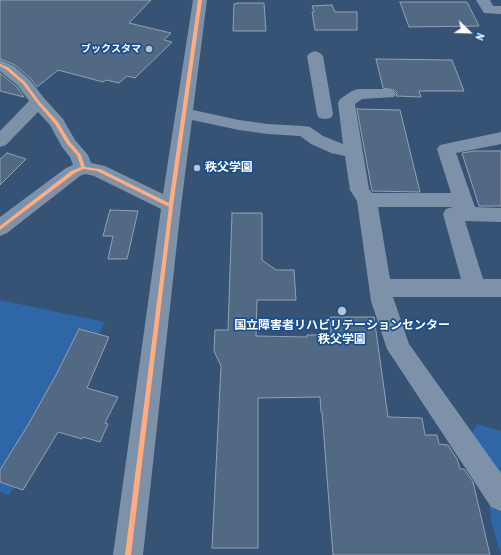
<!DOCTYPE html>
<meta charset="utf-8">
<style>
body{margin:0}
#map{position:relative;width:501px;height:555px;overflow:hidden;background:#365274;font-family:"Archivo Narrow",sans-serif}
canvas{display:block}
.north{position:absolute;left:449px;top:12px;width:40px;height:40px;-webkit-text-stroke:3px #1b4f8f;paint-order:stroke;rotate:113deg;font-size:11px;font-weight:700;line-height:16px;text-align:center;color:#fff}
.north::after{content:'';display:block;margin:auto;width:14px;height:18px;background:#fff;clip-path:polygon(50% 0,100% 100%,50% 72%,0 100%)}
</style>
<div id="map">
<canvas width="501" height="555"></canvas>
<div class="north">N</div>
</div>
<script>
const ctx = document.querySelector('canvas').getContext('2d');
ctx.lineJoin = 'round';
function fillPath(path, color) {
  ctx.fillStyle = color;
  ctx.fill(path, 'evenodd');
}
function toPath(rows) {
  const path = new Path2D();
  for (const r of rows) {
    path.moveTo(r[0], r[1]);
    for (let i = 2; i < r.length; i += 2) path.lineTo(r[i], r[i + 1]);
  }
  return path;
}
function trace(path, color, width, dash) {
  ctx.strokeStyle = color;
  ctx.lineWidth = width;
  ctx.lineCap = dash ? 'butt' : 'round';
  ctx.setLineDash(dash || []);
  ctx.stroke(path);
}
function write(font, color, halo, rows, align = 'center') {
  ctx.font = font + ' "Archivo Narrow","Noto Sans JP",sans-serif';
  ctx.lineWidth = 3.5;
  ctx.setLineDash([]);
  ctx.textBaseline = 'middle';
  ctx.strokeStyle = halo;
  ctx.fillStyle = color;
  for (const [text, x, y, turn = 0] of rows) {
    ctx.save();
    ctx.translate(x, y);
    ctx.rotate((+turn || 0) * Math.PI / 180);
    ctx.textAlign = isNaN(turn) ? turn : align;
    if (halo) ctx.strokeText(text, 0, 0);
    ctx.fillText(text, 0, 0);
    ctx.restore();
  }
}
fillPath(toPath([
 [0,300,105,322,99,334,109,337,85,392,80,390,23,490,14,487,9,495,0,492],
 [477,424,501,431,501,555,491,521,487,472,469,439]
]), '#2f66a5');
const building = toPath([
 [0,0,151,0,129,23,171,33,164,40,172,42,135,78,127,76,119,83,106,80,103,82,58,70,37,87,31,79,15,65,0,59,0,0],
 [400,2,467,2,479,26,409,27,400,2],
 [238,3,264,3,266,31,233,31,234,4,238,3],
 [332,5,335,12,357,12,357,30,315,30,312,12,314,12,312,6,332,5],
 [376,59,452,60,464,91,419,91,421,97,396,96,397,93,394,90,383,88,376,59],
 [0,73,17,87,24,97,0,91,0,73],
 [357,109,400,110,420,192,372,191,357,109],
 [474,151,501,151,501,206,479,206,462,153,474,151],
 [7,153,26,159,0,185,0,159,7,153],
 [110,210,138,211,127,259,108,259,113,236,103,236,110,210],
 [232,213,262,213,262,260,276,270,294,270,296,300,257,300,256,336,307,337,307,335,331,335,330,317,374,317,388,417,422,418,425,435,437,435,439,444,448,445,457,459,460,469,464,469,473,482,490,555,333,555,322,412,321,412,320,397,258,398,258,548,212,548,221,366,214,351,215,330,228,330,232,213],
 [79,329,109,337,87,388,118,397,105,423,108,424,100,442,83,437,82,439,58,432,23,490,0,482,0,470,28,425,56,375,79,329]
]);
fillPath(building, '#526984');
trace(building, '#92a2b6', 1);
fillPath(toPath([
 [193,0,207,0,193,110,239,120,268,124,304,126,310,127,323,136,343,144,338,103,340,99,352,91,358,89,388,89,394,91,396,94,394,97,362,99,355,104,369,189,372,193,451,193,437,149,440,145,501,132,501,144,456,153,475,207,501,208,501,222,465,221,483,279,501,279,501,297,393,297,409,344,501,473,501,511,491,507,387,349,371,301,357,201,350,190,345,156,331,153,311,144,300,136,268,134,239,130,192,120,181,206,143,555,113,555,161,209,94,176,85,174,80,176,7,233,0,236,0,217,66,168,73,165,70,157,62,147,50,125,38,112,6,145,0,147,0,131,29,101,18,86,0,71,0,60,14,66,30,80,44,98,63,119,75,140,88,155,91,163,105,166,163,194,193,0],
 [378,207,453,207,446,209,443,214,461,279,390,279,378,207],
 [476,0,490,0,493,6,501,6,501,14,484,13,476,0],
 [315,51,320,53,323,56,333,114,331,118,325,119,319,118,317,114,307,56,310,53,315,51]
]), '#7d92a8');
fillPath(toPath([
 [198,0,202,0,173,206,131,555,125,555,169,207,97,171,83,169,75,173,0,230,0,226,71,171,81,167,77,155,67,144,55,124,37,103,23,84,7,70,0,66,0,64,9,68,25,82,39,101,58,122,70,142,81,155,85,167,100,169,169,203,198,0]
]), '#ffac80');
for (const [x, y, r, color] of [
 [149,49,4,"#b9c2ce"],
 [197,168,4,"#b9c2ce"],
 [342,311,5,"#b9c2ce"]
]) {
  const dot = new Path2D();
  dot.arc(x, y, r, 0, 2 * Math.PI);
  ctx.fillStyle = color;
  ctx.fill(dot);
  trace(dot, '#1b4f8f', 1.5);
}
write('bold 10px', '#fff', '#1b4f8f', [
 ["ブックスタマ",141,49]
], 'right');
write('bold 12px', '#fff', '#1b4f8f', [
 ["秩父学園",205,168],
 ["国立障害者リハビリテーションセンター",342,326,"center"],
 ["秩父学園",342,340,"center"]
], 'left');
</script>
